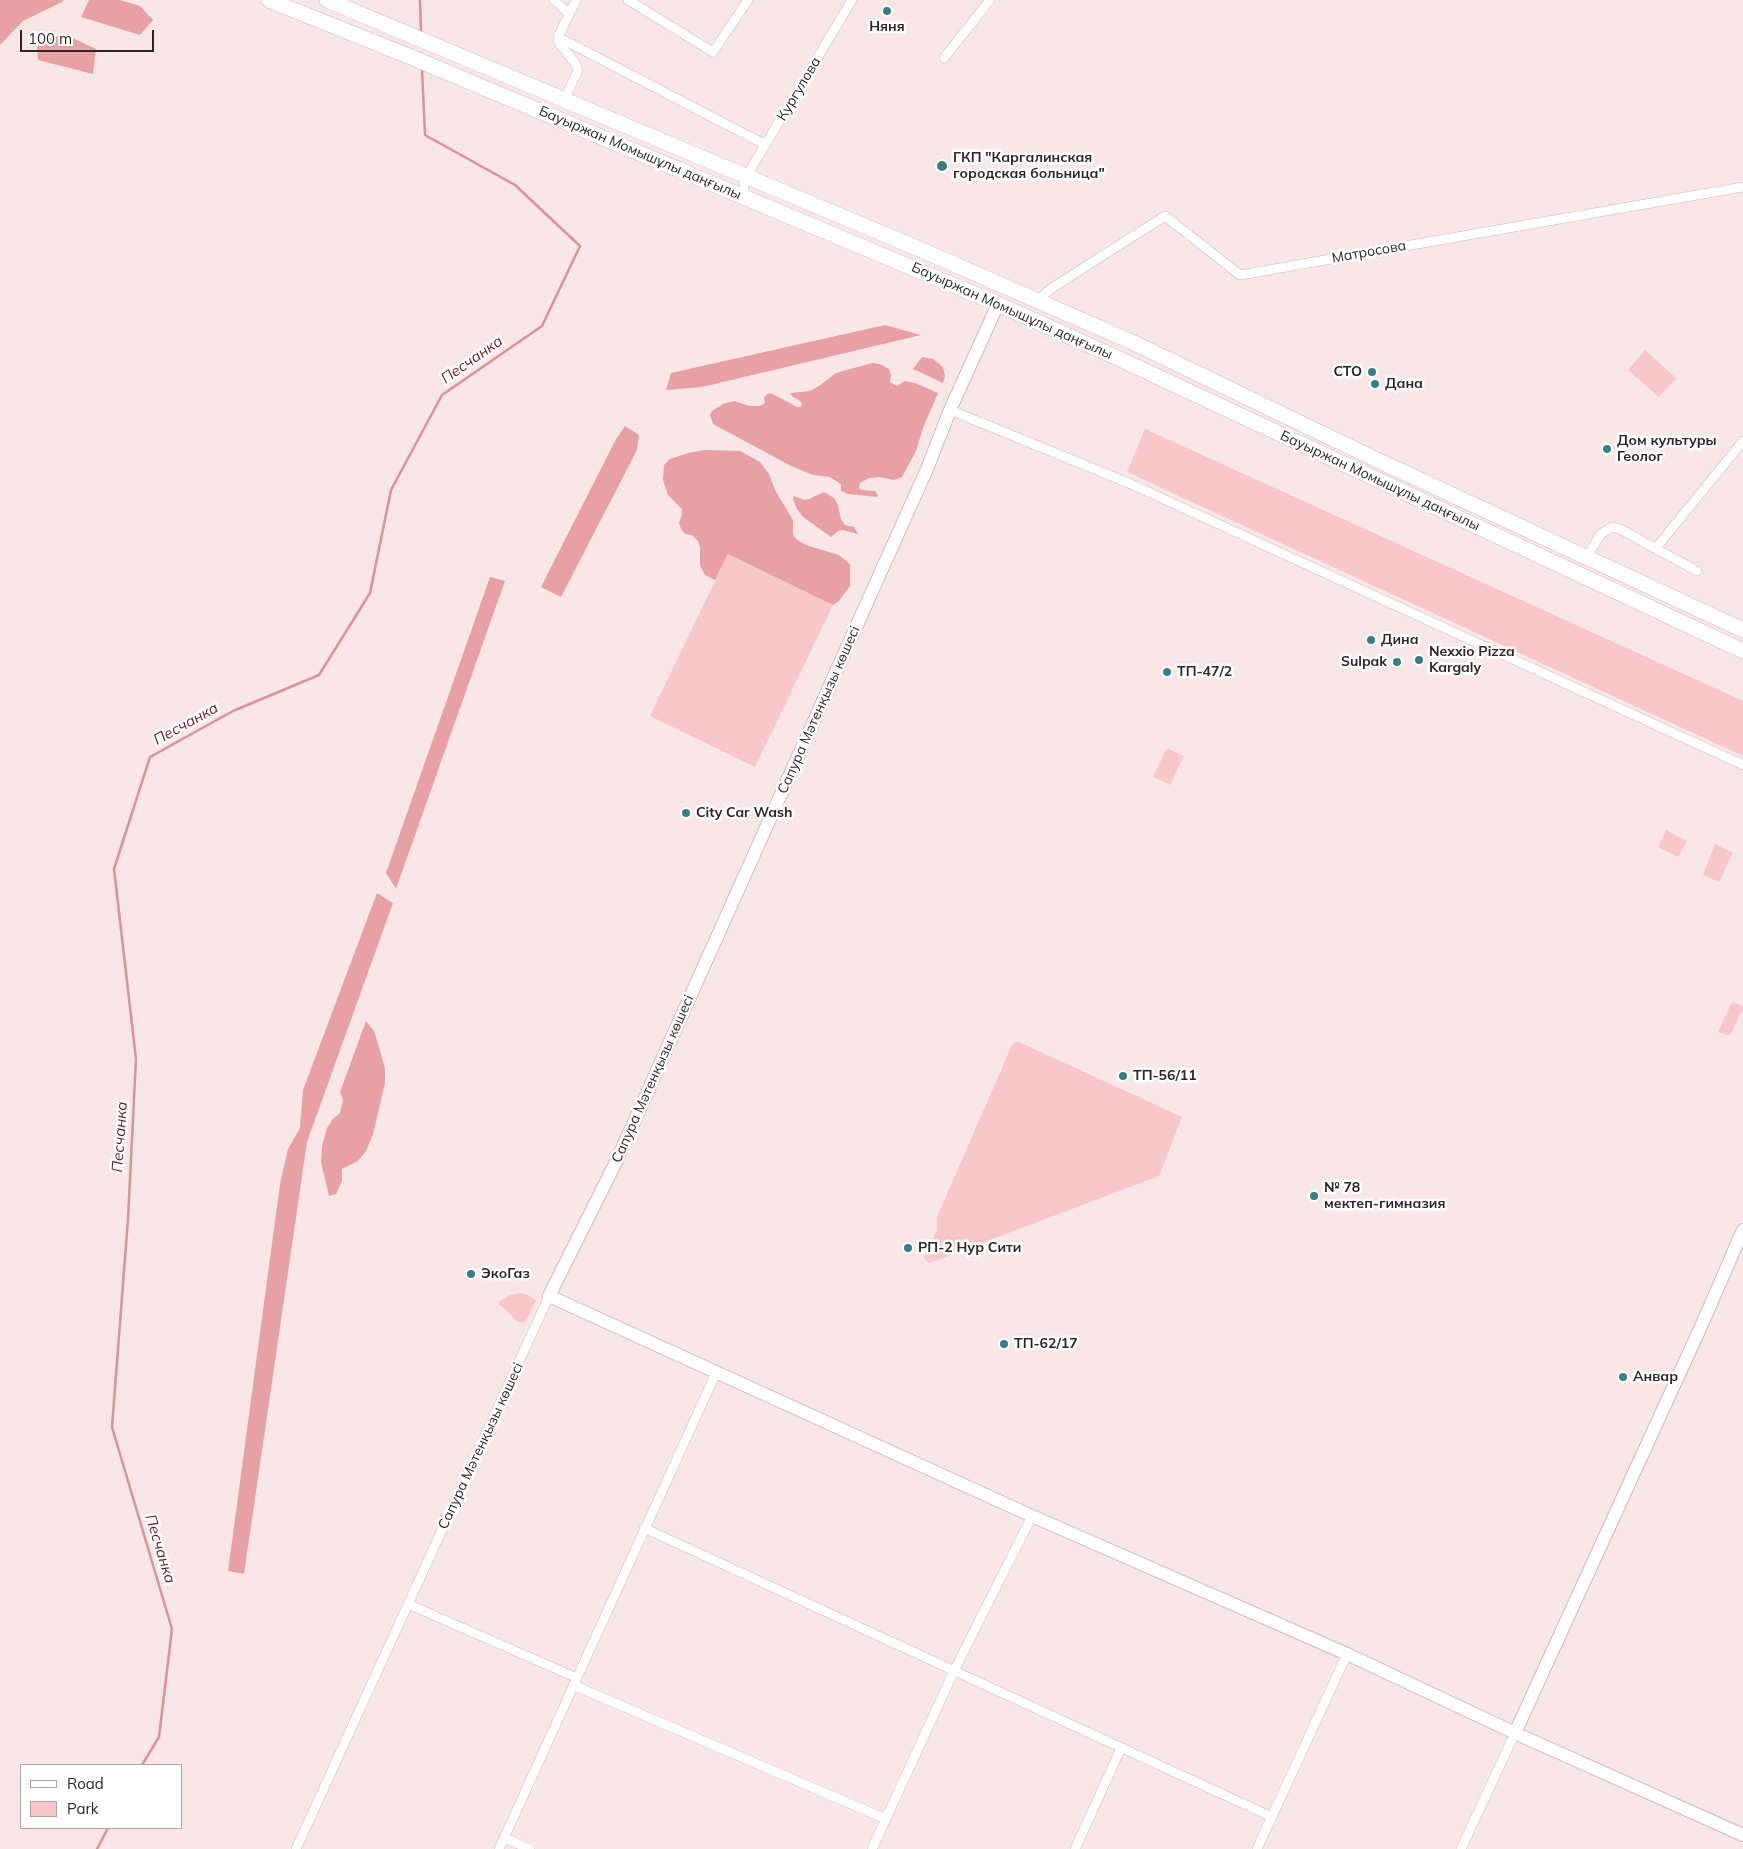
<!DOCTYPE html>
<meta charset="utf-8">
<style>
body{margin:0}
#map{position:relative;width:1743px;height:1849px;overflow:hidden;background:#f9e6e7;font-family:Mulish,sans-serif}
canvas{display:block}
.legend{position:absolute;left:20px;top:1764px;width:162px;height:65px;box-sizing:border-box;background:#fff;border:1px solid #aba8a8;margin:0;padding:6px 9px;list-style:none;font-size:15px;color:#2c2526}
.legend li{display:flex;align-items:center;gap:10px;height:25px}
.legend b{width:25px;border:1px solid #aba8a8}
.scale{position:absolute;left:20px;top:30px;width:134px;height:22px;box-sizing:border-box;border:2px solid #2c2526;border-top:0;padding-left:6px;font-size:15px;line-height:18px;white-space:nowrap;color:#2c2526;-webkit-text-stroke:4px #fff;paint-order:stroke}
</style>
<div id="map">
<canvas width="1743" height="1849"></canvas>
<ul class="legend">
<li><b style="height:6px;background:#fff"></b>Road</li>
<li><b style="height:14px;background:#f8c7c9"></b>Park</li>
</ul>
<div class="scale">100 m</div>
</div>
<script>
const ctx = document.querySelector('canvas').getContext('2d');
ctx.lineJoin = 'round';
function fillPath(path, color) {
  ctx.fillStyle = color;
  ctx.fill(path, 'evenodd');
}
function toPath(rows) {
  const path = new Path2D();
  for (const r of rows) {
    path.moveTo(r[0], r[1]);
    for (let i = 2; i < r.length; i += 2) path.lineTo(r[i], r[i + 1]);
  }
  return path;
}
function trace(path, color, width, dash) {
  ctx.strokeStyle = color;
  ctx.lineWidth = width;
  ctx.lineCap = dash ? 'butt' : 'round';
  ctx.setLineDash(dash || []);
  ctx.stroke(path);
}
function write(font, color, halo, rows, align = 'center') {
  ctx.font = font + ' Mulish,sans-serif';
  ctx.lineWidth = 5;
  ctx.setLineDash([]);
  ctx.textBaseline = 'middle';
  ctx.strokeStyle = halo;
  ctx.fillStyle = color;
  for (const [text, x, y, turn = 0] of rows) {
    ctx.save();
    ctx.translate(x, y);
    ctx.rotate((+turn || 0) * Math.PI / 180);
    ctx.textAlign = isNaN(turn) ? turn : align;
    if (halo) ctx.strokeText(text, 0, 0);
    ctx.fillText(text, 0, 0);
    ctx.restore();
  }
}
fillPath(toPath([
 [1645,350,1676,378,1659,397,1628,370],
 [1145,429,1743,701,1743,756,1127,472],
 [728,554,833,605,755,767,650,716],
 [1167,748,1184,756,1170,785,1153,777],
 [1666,830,1687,841,1678,857,1658,847],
 [1715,844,1733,853,1719,882,1703,875],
 [1732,1002,1743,1006,1743,1008,1730,1036,1718,1032],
 [1016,1042,1019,1042,1182,1117,1159,1176,929,1263,924,1258,937,1230,937,1217,1012,1045],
 [520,1293,528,1295,536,1300,526,1321,523,1323,517,1321,499,1304,500,1301,510,1295]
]), '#f8c7c9');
fillPath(toPath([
 [0,0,64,0,62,2,23,21,0,45],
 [89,0,120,0,140,6,153,20,140,35,81,17],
 [64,34,96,49,93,74,38,60,37,47,43,41],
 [885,325,921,335,702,387,666,390,671,373],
 [922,357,933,359,943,367,945,376,943,383,913,369],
 [872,363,880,364,889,369,891,375,890,382,897,386,905,381,915,383,938,393,923,428,916,451,902,477,894,480,879,477,869,478,860,483,859,488,862,490,875,491,878,495,877,497,848,494,841,491,841,484,830,477,813,475,791,466,713,424,710,415,712,411,723,404,734,401,750,406,760,406,765,403,764,398,767,394,771,393,797,407,801,407,802,403,799,400,793,397,790,393,810,391,819,386,836,373],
 [625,426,639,435,637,450,561,597,541,587,615,441],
 [705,450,740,451,760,462,769,474,775,490,793,520,793,534,796,539,806,545,839,555,850,564,850,586,839,601,833,605,728,554,715,580,705,575,700,565,700,547,698,541,692,535,685,534,681,529,679,523,682,514,682,509,668,495,663,480,664,465,670,459,688,453],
 [824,492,834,498,838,505,841,519,845,525,854,527,858,534,843,530,838,531,831,537,803,517,797,509,793,499,794,496,804,500,809,499],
 [490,577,505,581,396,889,386,873],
 [377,893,393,903,307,1142,244,1574,228,1571,280,1184,288,1149,300,1128,303,1090],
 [366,1021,374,1031,381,1054,385,1069,385,1083,373,1134,366,1151,358,1161,342,1169,342,1181,336,1194,329,1196,321,1162,322,1146,327,1128,333,1119,340,1113,343,1100,340,1092]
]), '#e7a1a5');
trace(toPath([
 [420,0,421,33],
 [142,1765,159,1737,172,1629,112,1427,128,1219,136,1059,114,869,150,757,233,711,319,675,370,593,391,490,442,395,542,326,580,246,515,185,425,135,422,68],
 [97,1849,108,1828]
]), '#d89498', 2.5);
const street = toPath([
 [554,0,569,14],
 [576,0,558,37,766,145],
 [628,0,713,52,748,0],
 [558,38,559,43,575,63,578,70,564,101],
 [944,58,990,0],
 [742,196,746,177,852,0],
 [1037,300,1055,286,1165,216,1240,275,1743,187],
 [950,410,1131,484,1743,765],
 [1656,548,1743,441],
 [1587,556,1601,534,1612,527,1620,529,1697,571],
 [644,1528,1272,1817],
 [408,1604,577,1678],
 [573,1685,886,1819],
 [504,1838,530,1849],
 [296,1849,549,1296],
 [499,1849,716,1373],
 [872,1849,954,1671,1032,1516],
 [1075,1849,1121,1748],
 [1257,1849,1347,1654],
 [1461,1849,1515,1733]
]);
const secondary = toPath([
 [998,304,950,410,927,469,616,1162,549,1296,1032,1516,1347,1654,1515,1733,1743,1835],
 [1515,1733,1703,1322,1743,1230]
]);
const primary = toPath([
 [269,0,406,55,998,304,1122,360,1743,651],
 [327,0,917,248,1132,342,1375,459,1743,630]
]);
trace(street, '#cdbbbb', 10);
trace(secondary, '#cdbbbb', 14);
trace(primary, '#cdbbbb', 16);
trace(street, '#fff', 9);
trace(secondary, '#fff', 12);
trace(primary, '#fff', 15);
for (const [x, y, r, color] of [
 [887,11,5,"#367f84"],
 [942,166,6,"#367f84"],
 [1372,372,5,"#367f84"],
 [1375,384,5,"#367f84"],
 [1607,449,5,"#367f84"],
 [1371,640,5,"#367f84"],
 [1419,660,5,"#367f84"],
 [1397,662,5,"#367f84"],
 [1167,672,5,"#367f84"],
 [686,813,5,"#367f84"],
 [1123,1076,5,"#367f84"],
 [1314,1196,5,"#367f84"],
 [908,1248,5,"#367f84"],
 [471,1274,5,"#367f84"],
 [1004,1344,5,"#367f84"],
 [1623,1377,5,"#367f84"]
]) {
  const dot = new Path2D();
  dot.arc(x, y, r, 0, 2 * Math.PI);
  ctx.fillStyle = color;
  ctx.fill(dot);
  trace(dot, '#fff', 2);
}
write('bold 14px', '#2c2526', '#fff', [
 ["Няня",887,27,"center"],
 ["ГКП \"Каргалинская",953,158],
 ["городская больница\"",953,174],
 ["СТО",1362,372,"right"],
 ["Дана",1385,384],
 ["Дом культуры",1617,441],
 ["Геолог",1617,457],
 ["Дина",1381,640],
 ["Nexxio Pizza",1429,652],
 ["Kargaly",1429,668],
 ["Sulpak",1387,662,"right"],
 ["ТП-47/2",1177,672],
 ["City Car Wash",696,813],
 ["ТП-56/11",1133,1076],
 ["№ 78",1324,1188],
 ["мектеп-гимназия",1324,1204],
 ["РП-2 Нур Сити",918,1248],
 ["ЭкоГаз",481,1274],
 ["ТП-62/17",1014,1344],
 ["Анвар",1633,1377]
], 'left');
write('14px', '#2c2526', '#fff', [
 ["Кургулова",799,89,-59],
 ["Бауыржан Момышұлы даңғылы",640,153,23],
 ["Матросова",1369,252,-10],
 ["Бауыржан Момышұлы даңғылы",1012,311,24],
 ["Бауыржан Момышұлы даңғылы",1380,481,25],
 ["Сапура Мәтенқызы көшесі",819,710,-66],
 ["Сапура Мәтенқызы көшесі",653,1079,-66],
 ["Сапура Мәтенқызы көшесі",481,1446,-65]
]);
write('italic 15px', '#691926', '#fff', [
 ["Песчанка",472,360,-35],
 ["Песчанка",186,724,-29],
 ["Песчанка",120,1137,-86],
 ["Песчанка",160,1549,73]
]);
</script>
